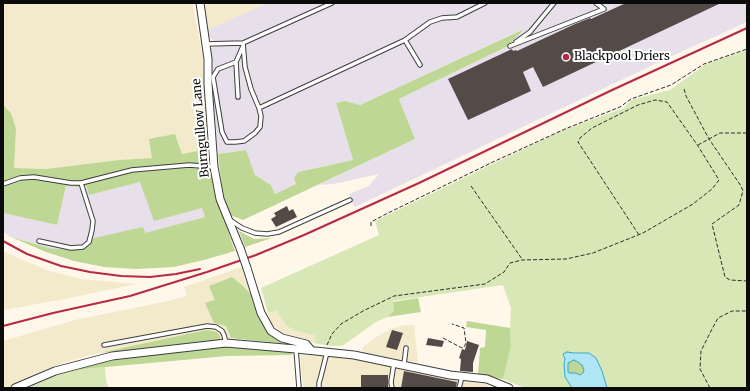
<!DOCTYPE html>
<style>
body{margin:0}
#map{position:relative;width:750px;height:391px;overflow:hidden;background:#fff7ea;font-family:Merriweather,serif}
canvas{display:block}
.frame{position:absolute;inset:0;border:4px solid #0b0b0b;pointer-events:none}
</style>
<div id="map">
<canvas width="750" height="391"></canvas>
<div class="frame"></div>
</div>
<script>
const ctx = document.querySelector('canvas').getContext('2d');
ctx.lineJoin = 'round';
function fillPath(path, color) {
  ctx.fillStyle = color;
  ctx.fill(path, 'evenodd');
}
function toPath(rows) {
  const path = new Path2D();
  for (const r of rows) {
    path.moveTo(r[0], r[1]);
    for (let i = 2; i < r.length; i += 2) path.lineTo(r[i], r[i + 1]);
  }
  return path;
}
function trace(path, color, width, dash) {
  ctx.strokeStyle = color;
  ctx.lineWidth = width;
  ctx.lineCap = dash ? 'butt' : 'round';
  ctx.setLineDash(dash || []);
  ctx.stroke(path);
}
function write(font, color, halo, rows, align = 'center') {
  ctx.font = font + ' Merriweather,serif';
  ctx.lineWidth = 4;
  ctx.setLineDash([]);
  ctx.textBaseline = 'middle';
  ctx.strokeStyle = halo;
  ctx.fillStyle = color;
  for (const [text, x, y, turn = 0] of rows) {
    ctx.save();
    ctx.translate(x, y);
    ctx.rotate((+turn || 0) * Math.PI / 180);
    ctx.textAlign = isNaN(turn) ? turn : align;
    if (halo) ctx.strokeText(text, 0, 0);
    ctx.fillText(text, 0, 0);
    ctx.restore();
  }
}
fillPath(toPath([
 [267,3,747,3,747,22,659,62,355,207,352,203,349,194,369,186,379,174,333,184,318,185,415,139,399,99,508,46,523,29,360,105,345,101,336,103,353,160,298,172,296,184,275,194,271,185,255,175,246,150,218,154,210,82,212,60,210,50,213,47,216,46,215,42,208,35,207,30],
 [140,182,202,208,205,217,144,234,143,227,87,247,70,250,49,248,11,237,3,232,3,213,57,225,66,186,78,187,86,186,89,195]
]), '#e7dfea');
fillPath(toPath([
 [3,3,193,3,194,10,203,61,208,149,182,154,175,134,152,158,119,160,46,169,14,168,16,129,11,113,3,105],
 [204,3,267,3,207,30],
 [3,251,46,270,81,279,136,284,65,299,3,310],
 [242,267,253,296,243,286,226,326,231,338,220,340,220,336,206,330,99,353,72,360,49,368,9,387,3,388,3,341,75,320,168,301,187,296,184,287],
 [277,311,294,330,316,336,314,343,293,337,280,331,271,323,268,313],
 [404,325,414,325,418,363,362,352,363,347,378,336,391,329],
 [300,355,320,355,359,360,464,381,487,384,488,388,304,388,302,377]
]), '#f3e9cb');
fillPath(toPath([
 [747,50,747,388,525,388,503,379,511,346,510,328,511,308,503,285,393,301,394,311,387,317,376,322,342,346,330,346,314,343,316,336,294,330,286,325,277,311,268,313,261,288,379,235,375,221,561,131,624,108,631,100,670,90,706,64],
 [105,367,106,381,109,388,26,388,62,371]
]), '#d7e7b5');
fillPath(toPath([
 [524,29,508,46,399,99,415,139,243,220,230,215,222,191,218,154,246,150,255,175,271,185,275,194,296,184,294,178,298,172,353,160,336,103,345,101,360,105],
 [3,105,11,113,16,129,14,168,46,169,119,160,152,158,149,139,175,134,182,154,208,149,211,172,220,208,235,251,204,260,174,267,136,269,104,267,74,261,46,252,11,237,49,248,70,250,87,247,94,238,143,227,145,233,205,217,202,208,154,221,140,182,89,195,86,186,78,187,66,186,57,225,3,213],
 [239,231,254,239,272,238,245,247],
 [232,277,243,286,253,296,265,328,273,337,293,344,257,341,231,338,226,326,214,323,205,303,215,300,209,286],
 [418,298,421,312,387,317,394,311,393,302],
 [467,321,510,328,511,346,503,379,478,374,480,348,485,347,486,330,466,327],
 [206,330,217,332,220,336,220,340,99,353],
 [220,346,245,347,292,352,292,355,227,356,62,371,114,360],
 [574,360,578,362,582,365,584,370,583,373,580,375,575,373,570,373,568,372,568,363]
]), '#bed795');
const water = toPath([
 [567,352,574,353,589,353,596,358,602,371,607,388,572,388,565,377,564,364,565,359,563,354,567,352],
 [574,360,578,362,582,365,584,370,583,373,580,375,575,373,570,373,568,372,568,363,574,360]
]);
fillPath(water, '#b0e6f4');
trace(water, '#39a8c9', 1);
fillPath(toPath([
 [626,3,721,3,543,87,533,67,523,72,531,91,468,120,448,79,512,49,513,51,516,50,517,51,575,24,590,18,591,19],
 [287,206,289,211,293,209,297,217,276,227,271,219,276,216,274,213],
 [392,330,403,333,397,350,386,347],
 [428,338,444,341,442,347,426,345],
 [467,341,479,345,473,363,473,372,460,371,461,359,459,358,462,349,465,350],
 [404,371,457,382,456,388,401,388],
 [361,375,388,375,388,388,361,388]
]), '#544b48');
const lane = toPath([
 [405,40,420,65],
 [516,42,530,32,554,3],
 [206,44,243,43,332,3],
 [510,46,604,9,596,3],
 [236,62,218,69,213,77,222,132,227,142,235,142,244,141,255,133,260,127,261,116,259,108,251,89,245,67,243,43],
 [238,97,236,62,243,46],
 [259,108,405,40,430,22,442,18,457,17,485,3],
 [3,184,20,178,34,177,71,183,81,183,132,170,189,165,214,167],
 [230,220,242,228,255,233,267,234,279,232,350,200],
 [39,241,71,248,83,247,89,242,92,230,93,221,81,183],
 [104,345,207,326,216,327,222,331,224,335,226,343],
 [296,349,299,388],
 [404,365,406,348],
 [319,388,319,383,321,376,326,356,325,352],
 [392,388,391,382,394,363],
 [459,388,462,377]
]);
const street = toPath([
 [200,3,208,59,208,84,214,167,220,199,240,248],
 [247,268,261,313,271,331,282,338,306,344,311,350],
 [15,388,55,371,112,356,226,343,296,349,354,355,450,375,487,379,509,388]
]);
trace(lane, '#3e3e3e', 5.5);
trace(street, '#3e3e3e', 9);
trace(toPath([
 [684,89,686,96,709,139,741,186,743,191,739,205,712,224,725,277,730,280,747,281],
 [698,145,720,133,747,133],
 [471,186,522,259],
 [371,226,371,222,388,213,493,162,565,129,620,107,631,99,671,85,704,64,747,49],
 [443,338,462,348,464,347,466,343,464,328,452,324],
 [327,345,332,334,341,324,363,311,394,296,485,284,504,272,510,263,522,260,566,259,593,253,643,233,693,204,712,189,719,180,698,146,667,102,655,100,638,105,592,128,580,138,578,142,639,235],
 [710,388,700,369,701,351,711,331,718,318,732,311,747,311]
]), '#2d2d2d', 1, [4, 2]);
trace(lane, '#fff', 3.5);
trace(street, '#fff', 7);
trace(toPath([
 [3,241,27,254,61,266,90,272,121,276,150,277,176,274,200,269],
 [3,326,53,313,130,296,207,272,256,255,304,235,419,183,610,91,747,28]
]), '#b72846', 2);
const streetBridge = toPath([
 [240,248,247,268]
]);
trace(streetBridge, '#3e3e3e', 9, []);
trace(streetBridge, '#fff', 7);
for (const [x, y, r, color] of [
 [566,57,4,"#b72846"]
]) {
  const dot = new Path2D();
  dot.arc(x, y, r, 0, 2 * Math.PI);
  ctx.fillStyle = color;
  ctx.fill(dot);
  trace(dot, '#fff', 1.5);
}
write('12px', '#0b0b0b', '#fff', [
 ["Blackpool Driers",574,57]
], 'left');
write('12px', '#0b0b0b', '#fff', [
 ["Burngullow Lane",201,128,-95]
]);
</script>
